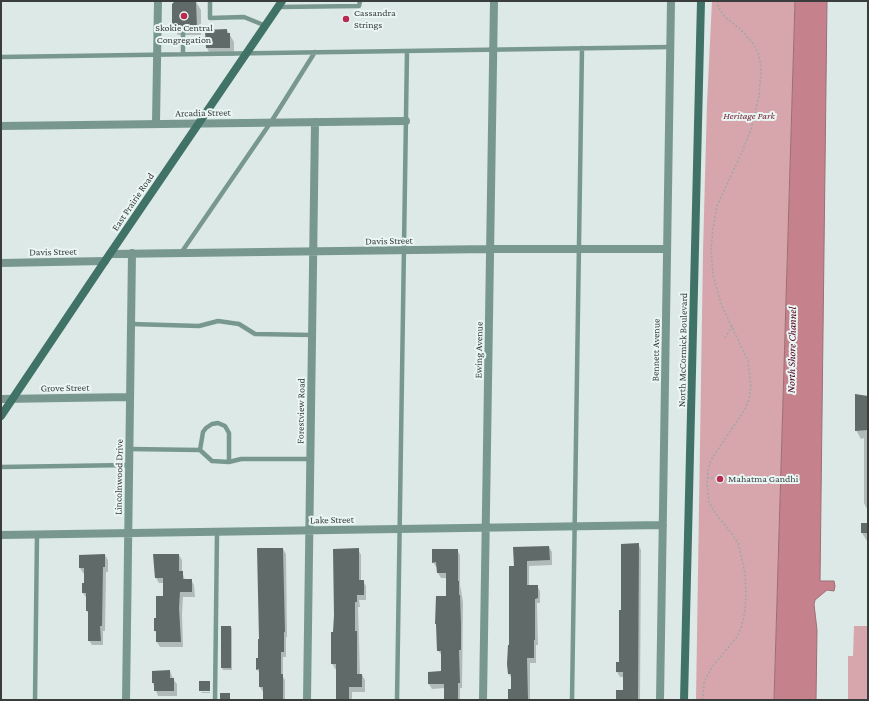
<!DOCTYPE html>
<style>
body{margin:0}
#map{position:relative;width:869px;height:701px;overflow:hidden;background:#dde9e6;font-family:"Crimson Pro",serif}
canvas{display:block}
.frame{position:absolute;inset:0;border:2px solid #393e3d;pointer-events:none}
</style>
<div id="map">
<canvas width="869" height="701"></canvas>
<div class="frame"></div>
</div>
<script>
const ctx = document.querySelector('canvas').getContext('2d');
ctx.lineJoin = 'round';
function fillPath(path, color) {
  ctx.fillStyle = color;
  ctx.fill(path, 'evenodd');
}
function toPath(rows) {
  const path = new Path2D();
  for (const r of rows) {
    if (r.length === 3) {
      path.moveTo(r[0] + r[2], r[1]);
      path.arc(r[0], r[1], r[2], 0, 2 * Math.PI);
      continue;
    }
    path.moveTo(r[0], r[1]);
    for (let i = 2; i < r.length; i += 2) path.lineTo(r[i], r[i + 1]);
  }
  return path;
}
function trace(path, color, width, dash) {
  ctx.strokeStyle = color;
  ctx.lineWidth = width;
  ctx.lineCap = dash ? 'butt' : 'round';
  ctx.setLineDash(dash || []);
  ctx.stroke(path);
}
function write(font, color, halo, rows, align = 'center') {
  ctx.font = font + ' "Crimson Pro",serif';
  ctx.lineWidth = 4;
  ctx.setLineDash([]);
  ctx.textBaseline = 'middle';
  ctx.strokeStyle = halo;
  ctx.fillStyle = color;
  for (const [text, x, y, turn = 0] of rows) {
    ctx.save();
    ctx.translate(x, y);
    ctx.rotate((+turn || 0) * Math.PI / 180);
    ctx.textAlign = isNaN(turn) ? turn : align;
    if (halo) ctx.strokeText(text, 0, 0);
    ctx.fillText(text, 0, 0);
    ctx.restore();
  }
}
fillPath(toPath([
 [712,1,795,1,774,700,696,700,703,251,707,103],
 [854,626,868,626,868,700,848,700,848,656,853,656]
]), '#d7a6ac');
const water = toPath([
 [795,1,827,1,820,581,834,581,835,586,834,591,827,590,815,600,814,604,817,630,816,700,774,700,795,1]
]);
fillPath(water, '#c5828c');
trace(water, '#9b6e74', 1);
fillPath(toPath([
 [196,2,201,10,201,35,178,35,173,27,173,5],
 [227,30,234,42,234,56,211,56,207,48,206,31],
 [868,397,868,561,867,558,867,541,862,533,867,524,867,509,864,503,864,438,861,439,856,430],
 [638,544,641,550,640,700,617,700,617,699,624,691,624,677,620,677,617,672,620,663,622,611],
 [549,547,552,552,552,565,529,566,529,586,537,586,540,591,540,603,537,603,538,645,536,645,536,663,530,663,530,700,510,700,509,699,512,690,512,679,509,674,515,567],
 [283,549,286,554,287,637,286,637,286,657,283,657,283,677,285,680,285,700,264,700,263,692,260,687,260,674,257,669],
 [358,549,361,555,361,581,363,581,366,586,366,600,359,600,360,607,358,607,360,675,362,675,365,680,365,692,352,692,352,700,337,700,337,669,335,669,332,663,334,633],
 [457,550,460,555,460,585,463,602,462,688,460,688,460,700,445,700,445,688,432,689,429,684,442,672,442,656,438,650,447,597,447,578,441,578,438,573,437,568,433,562],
 [105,555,108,560,108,572,106,572,105,631,103,631,103,645,92,645,89,640,89,614,87,611,87,599,83,593,85,584,85,573,83,573,80,568],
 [179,555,182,560,182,572,185,580,191,580,194,585,195,597,183,597,182,614,183,647,160,647,157,642,157,635,155,630,164,597,164,583,159,583,156,578],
 [222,627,231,627,232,629,232,670,223,670,222,668],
 [170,671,173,679,177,684,177,696,158,696,153,683,153,672],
 [201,692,210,692,210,693,202,693]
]), '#0003');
fillPath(toPath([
 [175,1,196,1,197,28,172,27,172,4],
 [227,29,227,33,230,33,230,48,206,48,205,30],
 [855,394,868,396,868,430,855,431],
 [861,523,868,523,868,533,861,533],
 [639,543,638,699,616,699,616,690,623,690,623,672,616,672,616,662,619,662,619,610,621,610,621,544],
 [549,546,550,560,527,561,527,585,538,585,538,598,535,599,535,640,534,640,534,658,527,658,528,699,508,699,508,689,511,689,511,674,508,674,507,664,508,645,509,645,509,566,514,566,513,547],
 [257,548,283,548,285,632,284,632,284,652,281,652,281,674,283,674,283,700,263,700,263,687,259,687,259,669,256,670,256,658,258,658,258,639,259,639],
 [359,548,359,580,364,580,364,595,357,595,357,602,355,602,355,631,357,631,357,674,362,674,362,687,349,687,349,700,336,700,336,664,331,664,331,632,333,632,334,615,333,549],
 [432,549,458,549,458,581,459,581,459,595,460,595,461,624,461,650,459,650,460,683,458,683,458,700,444,700,444,684,428,684,428,672,441,671,441,651,437,651,436,624,435,624,436,596,446,596,446,573,437,573,436,562,432,563],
 [105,554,105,567,103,567,102,626,100,626,101,641,88,641,88,611,86,611,86,593,82,593,82,583,84,583,84,568,79,568,79,555],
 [153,554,179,554,179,571,183,571,183,579,192,579,192,592,180,592,179,608,181,642,156,642,156,631,154,631,154,618,156,618,156,596,163,596,163,578,155,578],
 [221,626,231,626,231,668,221,668],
 [170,670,170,678,174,678,174,691,154,691,154,683,152,683,152,671],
 [199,681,210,681,210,691,199,691],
 [220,693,230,693,230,700,220,700]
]), '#606a68');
trace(toPath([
 [725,338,732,326],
 [720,479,4.5],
 [707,478,715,478],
 [703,700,704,683,707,676,712,667,737,637,742,625,745,611,746,594,745,573,738,543,732,534,713,510,709,502,707,483,708,471,710,462,715,454,745,409,749,399,751,387,748,361,721,304,713,275,711,249,713,228,717,206,743,150,751,129,759,96,761,71,760,61,758,52,752,42,739,28,725,17,718,7,718,1]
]), '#9ea8a6', 1.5, [2, 2]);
trace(toPath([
 [210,1,210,18,244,17,266,26],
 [279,7,359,6,360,1],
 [183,54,183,32],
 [1,57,671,47],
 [181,253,271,122,315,52],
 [131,324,199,326,218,321,239,324,255,334,312,335],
 [129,449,200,450,212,461,229,462,241,459,310,459],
 [200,450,203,432,206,428,212,424,218,423,225,426,229,433,229,462],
 [1,467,129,465],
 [35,700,37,534],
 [215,700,217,532],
 [397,700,407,51],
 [572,700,582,48]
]), '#78988f', 4.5);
trace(toPath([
 [156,123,158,1],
 [1,126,406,121],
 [110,254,491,249,667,249],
 [1,263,105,261],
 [1,399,130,397],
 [1,535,663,525],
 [126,700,132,253],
 [307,700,315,122],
 [483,700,494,1],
 [660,700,671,1]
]), '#78988f', 8);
trace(toPath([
 [1,416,105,261,282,1],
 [684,700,701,1]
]), '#417267', 8);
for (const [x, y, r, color] of [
 [184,16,4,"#b92952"],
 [346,19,4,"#b92952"],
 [720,479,4,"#b92952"]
]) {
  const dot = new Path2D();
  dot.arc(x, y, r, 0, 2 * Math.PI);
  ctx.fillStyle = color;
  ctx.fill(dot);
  trace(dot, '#eaf6f3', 1.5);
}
write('10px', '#393e3d', '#eaf6f3', [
 ["Cassandra",354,13],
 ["Strings",354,25],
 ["Skokie Central",184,28,"center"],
 ["Congregation",184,40,"center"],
 ["Mahatma Gandhi",728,479]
], 'left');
write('10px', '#393e3d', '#eaf6f3', [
 ["Arcadia Street",203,113,-1],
 ["East Prairie Road",133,202,-56],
 ["Davis Street",389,241,-1],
 ["Davis Street",53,252,-1],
 ["Ewing Avenue",479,350,-89],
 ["Bennett Avenue",656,350,-89],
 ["North McCormick Boulevard",683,350,-89],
 ["Grove Street",65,388,-1],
 ["Forestview Road",301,411,-89],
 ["Lincolnwood Drive",119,477,-89],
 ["Lake Street",332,520,-1]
]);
write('italic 10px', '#752437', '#eaf6f3', [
 ["Heritage Park",749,116]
]);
write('italic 11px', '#56031f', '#eaf6f3', [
 ["North Shore Channel",792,350,-89]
]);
</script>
